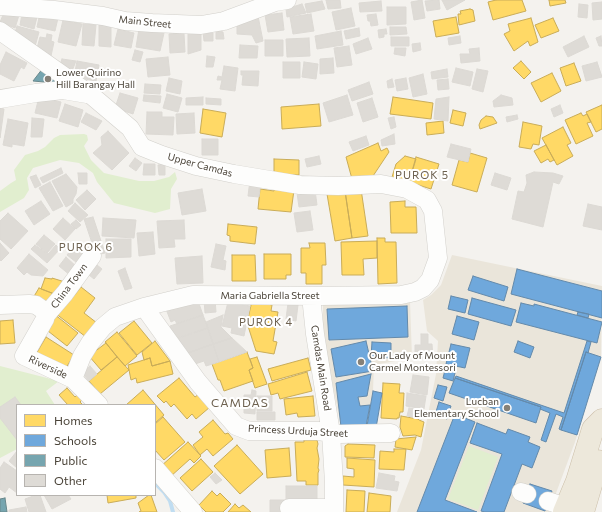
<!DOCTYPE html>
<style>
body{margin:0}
#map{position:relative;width:602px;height:512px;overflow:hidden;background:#f4f2ee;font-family:Commissioner,sans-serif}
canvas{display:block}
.legend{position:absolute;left:16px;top:404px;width:140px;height:92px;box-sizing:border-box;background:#fff;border:1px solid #b7b4b0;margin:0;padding:5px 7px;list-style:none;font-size:12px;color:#4b4439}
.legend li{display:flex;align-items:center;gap:8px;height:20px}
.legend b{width:20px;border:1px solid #b7b4b0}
</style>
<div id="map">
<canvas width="602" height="512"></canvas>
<ul class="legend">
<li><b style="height:11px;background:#ffd966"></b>Homes</li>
<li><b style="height:11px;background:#6fa8dc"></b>Schools</li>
<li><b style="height:11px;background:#76a5af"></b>Public</li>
<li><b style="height:11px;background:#dedbd6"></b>Other</li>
</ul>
</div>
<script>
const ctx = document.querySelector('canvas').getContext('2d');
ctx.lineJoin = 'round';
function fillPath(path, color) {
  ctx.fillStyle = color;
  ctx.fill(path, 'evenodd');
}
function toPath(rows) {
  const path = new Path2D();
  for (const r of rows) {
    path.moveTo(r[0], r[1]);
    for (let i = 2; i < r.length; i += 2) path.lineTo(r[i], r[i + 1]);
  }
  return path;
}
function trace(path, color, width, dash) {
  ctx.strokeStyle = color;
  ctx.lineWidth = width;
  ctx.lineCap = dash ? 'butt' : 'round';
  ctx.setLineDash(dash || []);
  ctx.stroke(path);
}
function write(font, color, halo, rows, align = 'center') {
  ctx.font = font + ' Commissioner,sans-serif';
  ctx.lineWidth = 4;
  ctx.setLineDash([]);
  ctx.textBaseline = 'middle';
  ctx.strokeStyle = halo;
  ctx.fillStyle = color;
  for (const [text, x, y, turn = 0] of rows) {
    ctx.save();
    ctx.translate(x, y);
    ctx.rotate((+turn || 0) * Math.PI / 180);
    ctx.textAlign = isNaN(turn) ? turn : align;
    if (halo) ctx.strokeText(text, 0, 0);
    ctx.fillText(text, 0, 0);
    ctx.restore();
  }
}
fillPath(toPath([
 [452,255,602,286,601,356,575,442,549,512,397,512,421,450,436,374,438,341,427,331,423,300,431,295,441,285],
 [410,301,412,358,374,365,373,391,367,426,341,427,323,335,323,304]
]), '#eae5da');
fillPath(toPath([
 [84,134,87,135,88,140,84,146,91,160,104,173,139,181,154,181,169,177,175,172,177,179,171,189,170,209,155,213,114,203,97,182,93,173,79,163,60,160,33,168,27,178,29,190,24,198,0,212,0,191,11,183,16,180,14,170,25,155,38,151,45,147,54,138,60,135],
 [0,366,59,381,46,391,55,405,17,405,17,449,0,458],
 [469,446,498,457,478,510,448,499]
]), '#e1eecf');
const homes = toPath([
 [496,0,522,0,526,11,493,20,488,2,496,0],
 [549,0,565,0,566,3,550,6,549,0],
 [470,9,473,10,475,21,459,25,458,14,461,14,460,11,470,9],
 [456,17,459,33,436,37,433,21,456,17],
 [531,18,538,42,530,46,528,41,514,51,504,34,510,31,508,24,531,18],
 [553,18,559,31,541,38,535,25,553,18],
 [521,61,531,72,524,79,513,68,521,61],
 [574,63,581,81,566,86,560,68,574,63],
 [552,73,561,91,541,102,531,83,552,73],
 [393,97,433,103,431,119,390,114,393,97],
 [319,104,321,126,282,129,281,107,319,104],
 [602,105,602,129,596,132,586,112,602,105],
 [203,109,226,113,222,137,200,133,203,109],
 [453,110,466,113,463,126,450,123,453,110],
 [581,113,583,116,587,114,591,122,587,123,593,136,576,144,565,120,581,113],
 [486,116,493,117,497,123,480,129,479,125,481,120,486,116],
 [443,121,444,133,427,135,426,123,443,121],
 [523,122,542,126,539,145,533,144,531,149,519,147,523,122],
 [563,127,571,143,567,145,573,156,557,165,542,138,563,127],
 [378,143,381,151,387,148,389,152,373,176,352,179,346,157,378,143],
 [546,145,554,160,550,162,548,159,541,163,534,151,546,145],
 [470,153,487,158,477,192,452,185,459,160,468,162,470,153],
 [405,156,416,159,409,182,392,177,396,164,405,156],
 [416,157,439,164,431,189,409,182,416,157],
 [274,159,299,160,299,175,274,174,274,159],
 [274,188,294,190,291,212,258,209,260,189,274,191,274,188],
 [361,189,368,236,352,238,345,191,361,189],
 [345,191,352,238,335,241,327,194,345,191],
 [405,201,405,207,416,207,417,233,391,233,390,202,405,201],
 [228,224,257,227,255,244,230,241,230,236,227,235,228,224],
 [377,238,385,238,385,242,396,242,397,283,378,284,377,238],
 [377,241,377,258,363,259,364,275,342,275,341,242,377,241],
 [309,243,325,243,326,265,322,265,322,284,306,284,306,273,301,273,301,248,310,248,309,243],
 [264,254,291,254,291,275,286,275,286,279,264,279,264,254],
 [232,255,255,255,256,281,232,281,232,255],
 [45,278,52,279,52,278,65,282,57,295,41,289,45,278],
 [81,287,95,298,84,313,97,323,86,337,55,313,73,297,81,287],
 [39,288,57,295,48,308,33,298,39,288],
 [252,301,272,305,271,311,278,312,273,341,277,342,274,354,256,351,247,323,252,301],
 [54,314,78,333,67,346,48,331,51,326,47,323,54,314],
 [13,320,15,343,0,344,0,321,13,320],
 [134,321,152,343,137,355,119,333,134,321],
 [117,332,137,356,125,366,105,342,117,332],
 [46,337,74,355,64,371,36,354,46,337],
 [155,341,170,361,152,366,150,358,144,360,142,352,155,341],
 [106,343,117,357,101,370,89,356,106,343],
 [247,352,253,368,249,370,253,381,224,391,220,380,218,380,212,364,247,352],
 [117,357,129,370,100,394,89,381,117,357],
 [257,357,267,384,255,388,249,370,253,368,250,359,257,357],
 [150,358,152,366,170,361,173,374,137,383,136,378,131,380,128,365,150,358],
 [308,358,311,370,272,381,268,369,308,358],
 [307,372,312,391,280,399,278,393,271,395,268,384,307,372],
 [179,378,195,397,199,394,210,407,196,419,192,414,187,419,174,404,171,407,166,401,164,403,157,396,179,378],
 [383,383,400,384,399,393,404,393,403,412,400,412,399,418,397,418,397,419,381,418,383,383],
 [67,388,75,397,79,393,84,398,80,402,83,405,68,405,59,395,67,388],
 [143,390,164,415,155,423,155,405,126,405,143,390],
 [313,396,315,416,298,417,297,413,286,415,284,399,313,396],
 [401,416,418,419,419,420,424,422,421,437,415,435,403,436,400,427,401,416],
 [163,417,185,442,164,460,155,450,155,424,163,417],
 [213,420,225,434,228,433,233,439,213,456,207,449,200,455,193,445,203,437,199,432,213,420],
 [416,437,412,450,395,447,396,439,416,437],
 [304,440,317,440,318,444,317,448,319,459,318,468,319,470,318,473,318,485,306,485,306,481,297,481,295,442,304,442,304,440],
 [188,442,201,456,194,463,190,459,170,477,160,467,188,442],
 [348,444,375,445,374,458,345,457,345,446,348,444],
 [237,445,263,474,240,494,214,466,237,445],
 [289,448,291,476,267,478,265,450,289,448],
 [394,449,406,449,404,470,379,469,380,451,394,452,394,449],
 [347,458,375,460,374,487,343,485,343,476,354,477,354,469,347,468,347,458],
 [201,459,213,472,192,491,180,478,201,459],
 [347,490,365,491,364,512,346,512,347,490],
 [212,491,217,496,220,493,231,504,223,512,206,512,199,505,212,491],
 [369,493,391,496,390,512,367,512,369,493],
 [107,495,136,495,136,498,108,503,107,495],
 [149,495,151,495,157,512,139,512,141,511,138,503,149,495],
 [235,504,239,508,243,505,251,512,228,512,235,504]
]);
fillPath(homes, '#ffd966');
trace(homes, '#c9ac58', 1);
const schools = toPath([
 [517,269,602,291,602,318,511,294,517,269],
 [473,276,508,287,504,301,468,290,473,276],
 [451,296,468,300,465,313,448,309,451,296],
 [472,298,516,310,511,326,468,314,472,298],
 [521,303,534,306,534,304,602,322,597,343,516,322,521,303],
 [407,306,408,337,329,340,327,309,407,306],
 [578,312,589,314,588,318,577,315,578,312],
 [457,316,479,322,474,340,452,334,457,316],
 [366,341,373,371,336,377,331,349,366,341],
 [518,341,534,347,530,358,514,352,518,341],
 [587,341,591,342,588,353,586,352,561,430,559,429,563,417,556,414,546,442,541,440,550,413,540,409,541,407,455,378,456,376,564,413,587,341],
 [372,342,391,343,391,358,371,357,372,342],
 [451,344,470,348,465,368,446,364,451,344],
 [586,352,601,357,577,435,561,430,586,352],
 [446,366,456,369,453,381,443,378,446,366],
 [371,374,367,396,358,397,360,406,370,405,366,426,341,427,336,383,371,374],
 [455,378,541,407,536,423,449,393,455,378],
 [438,385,447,387,443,401,434,398,438,385],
 [373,391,382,393,376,428,367,426,373,391],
 [439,402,451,406,447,419,435,415,439,402],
 [455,414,475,422,445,500,477,512,417,512,455,414],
 [477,423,506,434,508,429,530,437,528,442,540,447,532,468,522,464,504,512,485,512,481,511,502,454,470,443,477,423],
 [530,484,552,491,545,511,523,503,530,484]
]);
fillPath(schools, '#6fa8dc');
trace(schools, '#648aab', 1);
const public = toPath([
 [43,68,57,79,55,83,33,81,43,68],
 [5,498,7,512,0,512,0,499,5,498]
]);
fillPath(public, '#76a5af');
trace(public, '#69888c', 1);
trace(toPath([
 [155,483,164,492,170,501,173,512]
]), '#c0ddf1', 4);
const building = toPath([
 [326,0,340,0,341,8,328,9,326,0],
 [422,0,425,18,414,20,411,2,422,0],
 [439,0,440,9,427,11,425,1,439,0],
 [442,0,465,0,447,10,442,0],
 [322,1,325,9,307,13,305,4,322,1],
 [381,1,382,11,360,12,359,3,381,1],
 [602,2,602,19,593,20,592,3,602,2],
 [302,4,306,13,287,17,286,9,302,4],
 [579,4,588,5,587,18,578,17,579,4],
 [387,7,406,7,406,24,387,25,387,7],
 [351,8,355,26,336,30,332,12,351,8],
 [20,12,15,28,0,22,3,15,20,12],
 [40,13,58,18,55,31,37,27,40,13],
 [282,13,284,30,268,32,265,15,282,13],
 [22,14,37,17,34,29,20,25,22,14],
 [311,14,314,31,293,34,290,17,311,14],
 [376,14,378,25,371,26,370,21,368,21,367,15,376,14],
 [258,16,263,41,256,43,252,35,237,34,237,26,258,16],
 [63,20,82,24,76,46,58,42,63,20],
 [83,24,96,25,94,46,82,45,83,24],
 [99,24,111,24,111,47,99,46,99,24],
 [17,26,39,32,34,50,13,39,17,26],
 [390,27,406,27,407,34,390,35,390,27],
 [359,28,360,36,346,39,344,31,359,28],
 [118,29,134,33,131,48,114,45,118,29],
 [139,29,164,33,160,51,136,47,139,29],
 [386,29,387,34,384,34,384,37,379,38,378,30,386,29],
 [216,30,223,32,224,39,216,39,216,30],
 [201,31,201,50,188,54,188,32,201,31],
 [341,31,343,45,317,49,315,36,341,31],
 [203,32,213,33,213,41,204,41,203,32],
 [184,33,185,52,170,53,169,34,184,33],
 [47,34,52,35,51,41,54,42,51,56,36,52,40,37,46,38,47,34],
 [460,36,461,43,449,45,448,38,460,36],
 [584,36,589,47,568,57,563,47,584,36],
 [601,36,602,46,599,46,596,38,601,36],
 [391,37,409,37,409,46,391,46,391,37],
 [309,38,310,56,287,57,286,39,309,38],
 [368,38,372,49,356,54,353,44,368,38],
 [265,40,283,40,283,56,265,56,265,40],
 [420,43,421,50,413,52,412,44,420,43],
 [240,45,258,46,257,58,239,58,240,45],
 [349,46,352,65,337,67,334,48,349,46],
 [395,48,406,48,405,56,394,54,395,48],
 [479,48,480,61,461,63,460,54,470,54,469,49,479,48],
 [135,50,143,52,140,62,132,60,135,50],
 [6,52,27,63,24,69,21,67,14,81,0,74,0,65,6,52],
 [207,56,215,57,213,67,206,67,207,56],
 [168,57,170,75,148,77,146,59,168,57],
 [333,58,334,73,320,74,320,59,333,58],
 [62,59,76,61,70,76,58,70,62,59],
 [77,61,99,65,96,81,74,77,77,61],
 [283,62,300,62,300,78,283,78,283,62],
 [304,62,318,64,316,79,302,77,304,62],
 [597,62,602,77,586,81,582,66,597,62],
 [224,66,238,68,235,91,220,89,222,80,217,80,218,76,222,77,224,66],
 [456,68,473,72,470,86,452,82,456,68],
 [447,69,448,77,432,79,431,72,447,69],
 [477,69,488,71,483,92,472,89,477,69],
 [241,71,259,71,258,86,242,85,243,75,241,75,241,71],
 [423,74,427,94,413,97,409,78,423,74],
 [169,78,182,81,180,94,166,91,169,78],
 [406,78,408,89,397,91,395,80,406,78],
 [392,79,394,87,388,88,387,81,392,79],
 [448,79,449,89,438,90,437,80,448,79],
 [369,82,373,94,352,101,348,90,369,82],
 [145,84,161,85,160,94,144,93,145,84],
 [120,93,138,98,133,114,115,108,120,93],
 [167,94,182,98,178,112,163,108,167,94],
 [144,95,161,96,160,103,143,101,144,95],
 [347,95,353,115,329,122,323,103,347,95],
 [501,95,512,98,513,105,494,107,493,101,501,95],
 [39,97,61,102,57,118,35,113,39,97],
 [203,97,203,105,186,105,186,98,203,97],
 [449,97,448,121,434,119,436,99,449,97],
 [206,98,221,99,221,105,206,104,206,98],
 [372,98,378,117,363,122,357,103,372,98],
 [65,104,83,110,78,127,59,121,65,104],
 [560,105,563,113,554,117,551,109,560,105],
 [0,108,4,109,0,138,0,108],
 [147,112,162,112,162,117,174,117,173,135,146,134,147,112],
 [86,113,102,121,96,130,81,122,86,113],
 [194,113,195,133,177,134,176,114,194,113],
 [517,115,518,119,507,122,506,117,517,115],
 [394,117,396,127,391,129,388,118,394,117],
 [32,118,44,119,42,137,31,137,32,118],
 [8,119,28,123,24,146,12,144,12,147,3,145,8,119],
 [108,131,129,153,112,170,93,153,102,145,101,137,108,131],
 [394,134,395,144,382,146,381,140,394,134],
 [366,136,369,145,353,151,349,142,366,136],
 [202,139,218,139,218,155,202,155,202,139],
 [451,144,471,149,468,162,447,157,451,144],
 [319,156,321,164,307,167,305,159,319,156],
 [135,158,142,163,136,171,129,166,135,158],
 [144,164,155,164,155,175,143,175,144,164],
 [165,164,165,175,159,175,158,165,165,164],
 [61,168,63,173,43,183,40,178,61,168],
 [534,172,553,173,563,176,559,184,553,182,543,227,512,219,518,191,524,192,527,183,526,175,534,172],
 [78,173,87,173,87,184,79,184,78,173],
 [495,173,511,178,507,190,491,185,495,173],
 [66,174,77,187,76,194,73,199,73,203,66,207,52,181,66,174],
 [36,175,41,185,35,188,30,177,36,175],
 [250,180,261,181,259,197,248,196,250,180],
 [50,182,63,206,53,211,39,188,50,182],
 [202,189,206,211,182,215,178,193,202,189],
 [87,190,96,199,85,210,76,200,87,190],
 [315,190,317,205,299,207,297,193,315,190],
 [41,201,50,214,34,225,25,211,41,201],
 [75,203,88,215,80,222,68,211,75,203],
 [588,204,602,207,602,230,583,226,588,204],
 [310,211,313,230,297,232,294,213,310,211],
 [8,213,28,231,11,249,0,239,0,221,8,213],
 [93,217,105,253,96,255,84,219,93,217],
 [63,218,75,229,65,240,53,229,63,218],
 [103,218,136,220,134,238,102,236,103,218],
 [76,220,81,225,76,229,71,224,76,220],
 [184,220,185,239,174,239,175,247,159,248,157,221,184,220],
 [153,232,155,254,139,256,137,233,153,232],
 [44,235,55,244,47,253,36,244,44,235],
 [106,239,131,239,131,257,106,258,106,239],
 [77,242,91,254,81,266,67,255,77,242],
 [0,243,9,253,1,261,0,260,0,243],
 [216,244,226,246,223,260,226,261,225,270,211,267,216,244],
 [35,245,48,254,56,245,60,249,47,263,31,249,35,245],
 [29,254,48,270,43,276,31,275,27,272,24,275,17,268,29,254],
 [202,256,203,283,177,284,175,258,202,256],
 [66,257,78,268,71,276,59,266,66,257],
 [92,261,102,269,94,279,84,271,92,261],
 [125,268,132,288,125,290,118,271,125,268],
 [197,298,203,315,177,324,175,320,171,322,166,309,197,298],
 [215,299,216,312,205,313,204,300,215,299],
 [228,302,250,306,244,336,231,333,232,328,222,326,228,302],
 [288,303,298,305,296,321,286,319,288,303],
 [203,315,208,328,174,339,170,326,203,315],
 [223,315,221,327,232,338,213,344,206,322,223,315],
 [208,328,213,344,188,353,185,347,180,349,176,339,208,328],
 [421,334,428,334,428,344,432,344,433,359,415,359,415,345,421,345,421,334],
 [232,338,247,352,219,362,213,344,232,338],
 [213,344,219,362,206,366,204,361,192,365,188,353,213,344],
 [90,366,97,374,89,381,82,373,90,366],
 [413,375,429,377,427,395,410,392,413,375],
 [252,390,256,391,255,414,244,413,244,395,251,395,252,390],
 [407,393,426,396,424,409,406,406,407,393],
 [257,396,272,396,272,411,257,411,257,396],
 [15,397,21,405,17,405,17,440,0,418,0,407,15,397],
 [409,408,424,410,422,419,407,416,409,408],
 [257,412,275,412,275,420,257,420,257,412],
 [17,451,17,468,9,461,17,451],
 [4,462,17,471,17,493,9,487,5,493,0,489,0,468,4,462],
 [215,473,222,480,216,484,210,477,215,473],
 [379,473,395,476,394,481,399,482,397,491,376,488,379,473],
 [286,486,317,486,317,507,287,512,270,512,270,500,286,500,286,486],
 [36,495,40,495,46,512,29,512,25,499,36,495],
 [44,495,68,495,71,499,52,509,44,495],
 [26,507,27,512,9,512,9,510,26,507]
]);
fillPath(building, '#dedbd6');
trace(building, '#dcd9d4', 1);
const minor = toPath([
 [0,6,54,10,103,16,125,21,152,23,201,25,224,21,275,2,287,0],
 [0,31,91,95,130,128,142,147,162,155,196,166,234,174,300,185,338,186,381,184,407,189,427,200,433,211,438,258,430,280,423,288,415,292,401,295,320,296,193,295,144,307,115,317,103,327,90,343,82,356,73,379],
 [0,99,36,93,63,90,87,94],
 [311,296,315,334,331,433,334,483,334,512],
 [0,305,29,304,36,305,43,310,46,315,45,319,24,356,73,379,99,405],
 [144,307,198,382,236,426,249,431,318,431,339,434,391,433],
 [46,315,65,293,92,256],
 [155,468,193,512],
 [521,492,527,494],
 [548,501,566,507],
 [289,508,334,508]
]);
const highway = toPath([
 [564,512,577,481,593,429,602,420],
 [583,512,598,461]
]);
trace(minor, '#d2d0cb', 19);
trace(highway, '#ccbfa9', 23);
trace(minor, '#fdfdfc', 18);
trace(highway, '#ede8db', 22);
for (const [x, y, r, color] of [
 [48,79,4,"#868178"],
 [361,362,4,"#868178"],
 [507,408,4,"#868178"]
]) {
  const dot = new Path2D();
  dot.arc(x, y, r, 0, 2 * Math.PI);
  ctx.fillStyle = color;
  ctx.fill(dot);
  trace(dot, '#fff', 1.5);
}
write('10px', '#4b4439', '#fff', [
 ["Main Street",145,22,6],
 ["Upper Camdas",200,165,15],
 ["China Town",69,286,-53],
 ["Maria Gabriella Street",270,296],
 ["Riverside",48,367,25],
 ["Camdas Main Road",321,368,81],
 ["Princess Urduja Street",298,431,3]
]);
write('10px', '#4b4439', '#fff', [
 ["Lower Quirino",56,73],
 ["Hill Barangay Hall",56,85],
 ["Our Lady of Mount",369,356],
 ["Carmel Montessori",369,368],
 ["Lucban",499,402,"right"],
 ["Elementary School",499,414,"right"]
], 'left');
ctx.letterSpacing = '1px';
write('11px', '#6e6250', '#fff', [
 ["PUROK 5",422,175],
 ["PUROK 6",86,247],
 ["PUROK 4",266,322]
]);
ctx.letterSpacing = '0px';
ctx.letterSpacing = '1px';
write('12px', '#6e6250', '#fff', [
 ["CAMDAS",240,403]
]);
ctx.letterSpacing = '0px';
</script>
